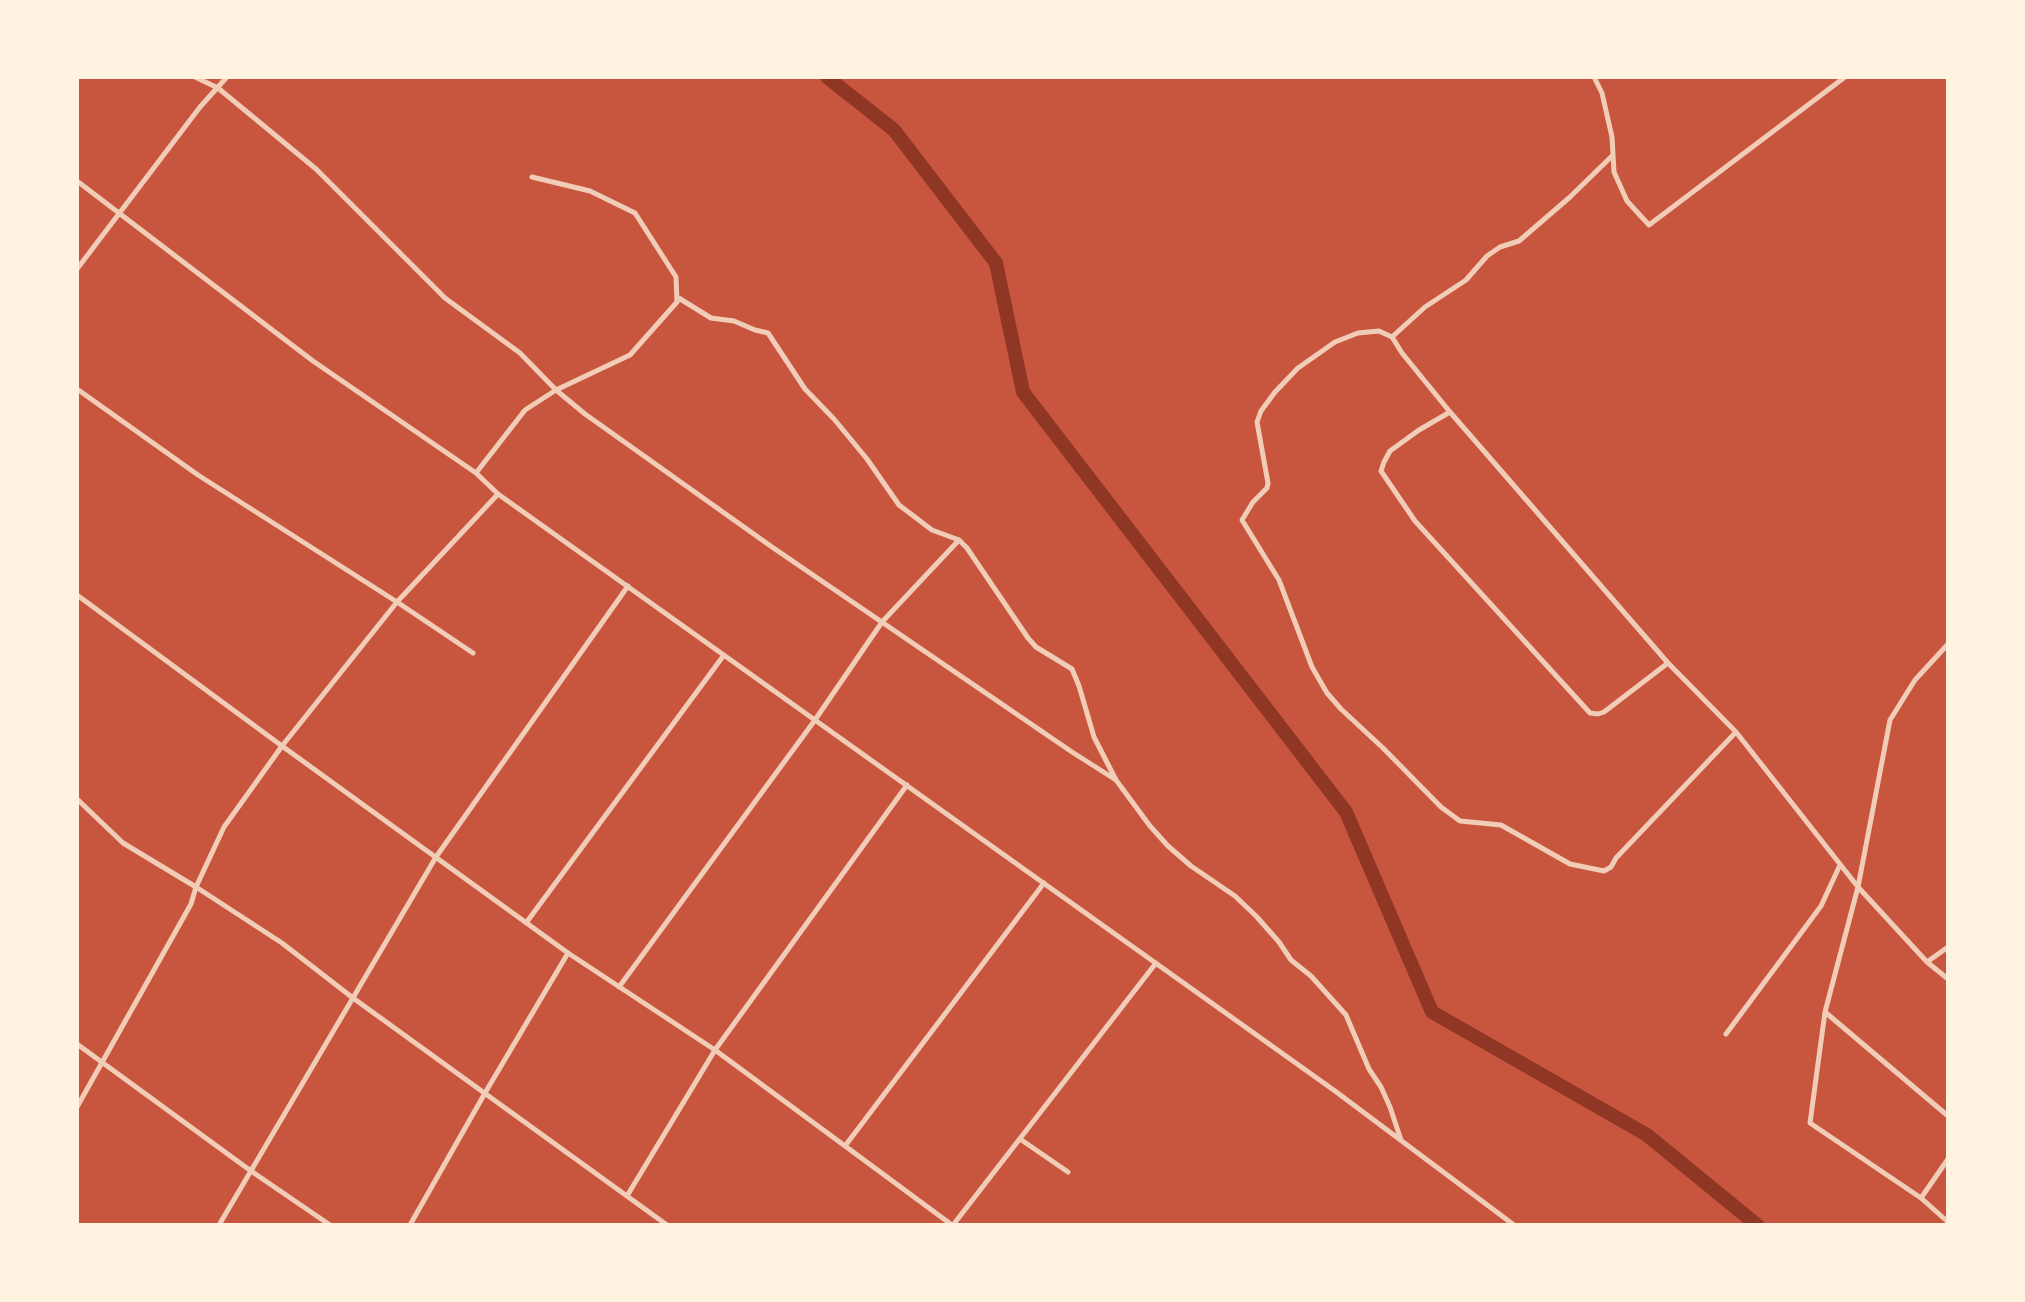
<!DOCTYPE html>
<style>
body{margin:0}
#map{position:relative;width:2025px;height:1302px;overflow:hidden;background:#c8553d;font-family:"PT Sans Narrow",sans-serif}
canvas{display:block}
.frame{position:absolute;inset:0;border:79px solid #fff3e0;pointer-events:none}
</style>
<div id="map">
<canvas width="2025" height="1302"></canvas>
<div class="frame"></div>
</div>
<script>
const ctx = document.querySelector('canvas').getContext('2d');
ctx.lineJoin = 'round';
function toPath(rows) {
  const path = new Path2D();
  for (const r of rows) {
    path.moveTo(r[0], r[1]);
    for (let i = 2; i < r.length; i += 2) path.lineTo(r[i], r[i + 1]);
  }
  return path;
}
function trace(path, color, width, dash) {
  ctx.strokeStyle = color;
  ctx.lineWidth = width;
  ctx.lineCap = dash ? 'butt' : 'round';
  ctx.setLineDash(dash || []);
  ctx.stroke(path);
}
trace(toPath([
 [827,77,894,130,996,263,1023,392,1346,812,1432,1012,1647,1135,1757,1225]
]), '#8f3625', 14);
trace(toPath([
 [195,77,218,88,316,169,445,298,520,353,556,390,585,414,772,547,1072,752,1116,780],
 [1594,77,1602,93,1612,137,1614,172,1627,201,1649,225,1845,77],
 [77,181,313,361,476,473,498,494,1335,1091,1514,1225],
 [77,269,200,107,227,77],
 [677,297,711,318,734,321,755,330,768,333,805,389,834,419,867,459,899,505,932,530,959,540,967,548,1028,638,1036,647,1072,669,1079,686,1094,737,1116,780,1150,826,1168,846,1191,866,1235,896,1256,916,1279,942,1291,960,1311,976,1346,1015,1369,1069,1381,1087,1390,1107,1401,1140],
 [1392,337,1425,307,1466,280,1487,256,1500,247,1519,241,1570,197,1613,155],
 [77,389,198,475,397,602,473,653],
 [1450,412,1419,430,1390,451,1384,462,1381,471,1415,521,1590,713,1598,714,1604,712,1668,663],
 [476,473,525,410,556,390,630,355,677,302,676,277,635,213,590,191,532,177],
 [77,595,282,746,568,953,715,1050,952,1225],
 [1948,644,1915,680,1890,720,1858,887,1825,1012,1810,1123,1921,1198,1948,1222],
 [1736,732,1616,858,1611,867,1604,871,1570,864,1501,825,1460,821,1441,807,1383,748,1341,709,1327,693,1312,667,1279,580,1242,520,1253,502,1267,488,1268,483,1257,422,1261,411,1275,392,1298,368,1335,342,1358,333,1379,331,1392,337,1402,353,1450,412,1668,663,1736,732,1858,887,1927,962,1948,979],
 [77,799,123,843,196,887,282,943,353,998,667,1225],
 [526,923,724,655],
 [1927,962,1948,947],
 [619,987,815,720,882,622,959,540],
 [1825,1012,1948,1116],
 [1726,1034,1821,906,1840,865],
 [77,1044,251,1171,330,1225],
 [77,1107,191,904,196,887,224,827,282,746,397,602,498,494],
 [1020,1139,1068,1172],
 [845,1146,1044,883],
 [627,1196,715,1050,907,785],
 [1921,1198,1948,1159],
 [219,1225,436,857,628,586],
 [410,1225,485,1093,568,953],
 [953,1225,1156,963]
]), '#f1ccb7', 5);
</script>
